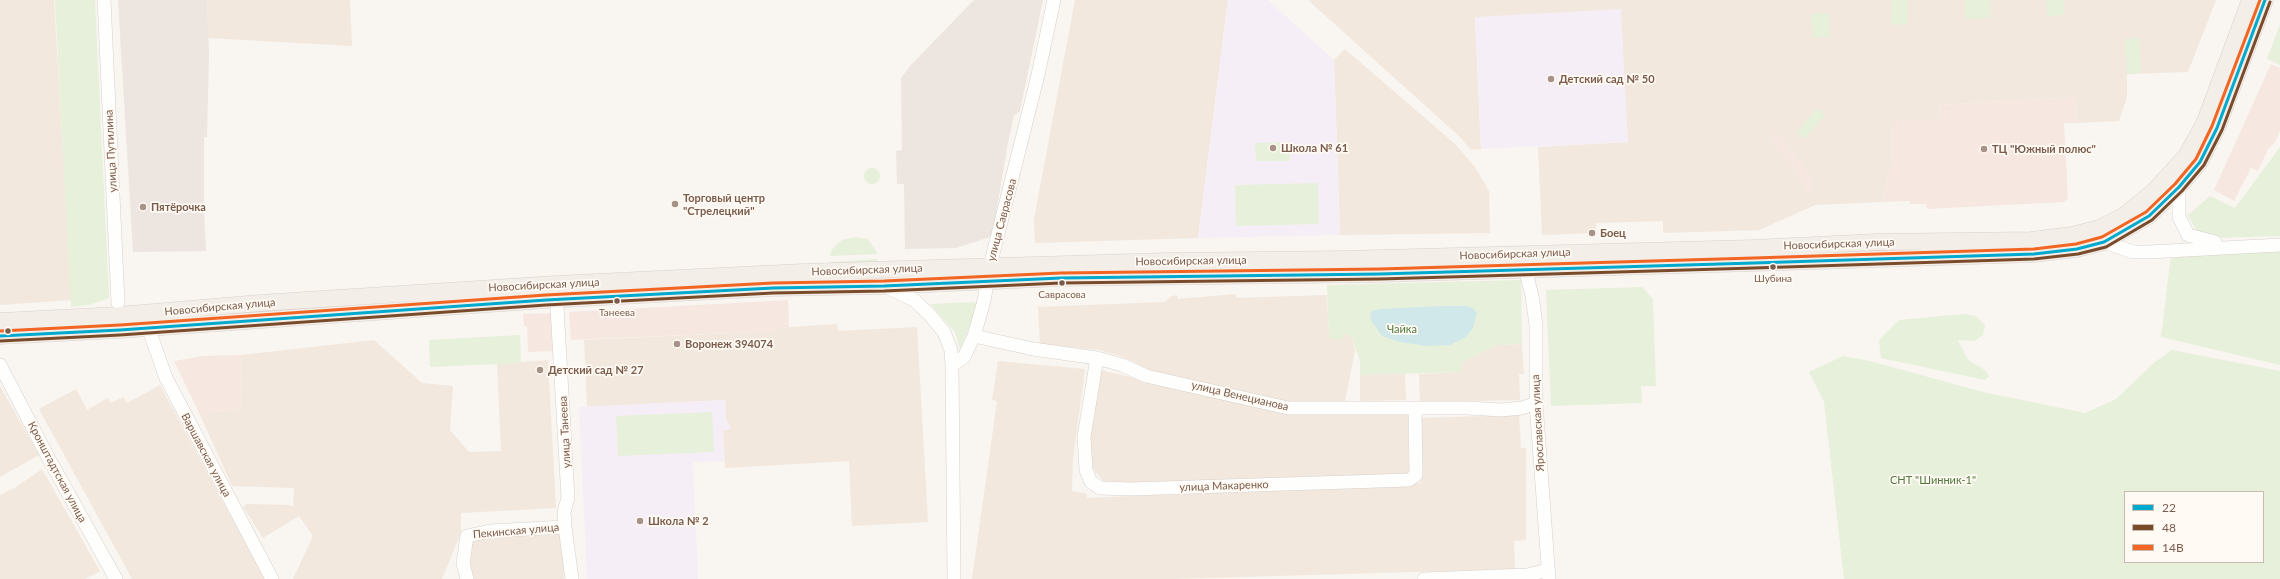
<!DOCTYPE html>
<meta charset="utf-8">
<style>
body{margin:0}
#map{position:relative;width:2280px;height:579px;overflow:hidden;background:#f9f5f0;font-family:Lato,sans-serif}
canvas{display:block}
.legend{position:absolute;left:2124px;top:491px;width:140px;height:72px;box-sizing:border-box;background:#fffaf3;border:1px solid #cabbb1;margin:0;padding:5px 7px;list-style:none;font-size:12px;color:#7a5c4d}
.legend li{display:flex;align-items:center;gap:8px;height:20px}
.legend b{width:20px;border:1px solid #cabbb1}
</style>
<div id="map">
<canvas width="2280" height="579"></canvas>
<ul class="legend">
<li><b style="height:5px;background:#00a9ce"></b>22</li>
<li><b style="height:5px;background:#7a4b2a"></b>48</li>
<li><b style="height:5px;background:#f26522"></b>14В</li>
</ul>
</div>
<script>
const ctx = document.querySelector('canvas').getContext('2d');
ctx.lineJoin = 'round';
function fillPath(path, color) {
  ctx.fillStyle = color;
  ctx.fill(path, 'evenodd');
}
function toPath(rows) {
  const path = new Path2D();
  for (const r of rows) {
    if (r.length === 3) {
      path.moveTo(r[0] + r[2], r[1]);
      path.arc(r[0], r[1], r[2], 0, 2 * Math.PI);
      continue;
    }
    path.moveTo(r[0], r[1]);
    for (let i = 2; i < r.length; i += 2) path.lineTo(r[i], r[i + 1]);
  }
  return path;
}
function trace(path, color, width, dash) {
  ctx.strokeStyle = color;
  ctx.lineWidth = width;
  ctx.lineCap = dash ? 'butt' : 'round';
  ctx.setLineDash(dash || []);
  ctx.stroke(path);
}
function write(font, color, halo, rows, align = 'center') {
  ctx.font = font + ' Lato,sans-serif';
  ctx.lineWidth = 3.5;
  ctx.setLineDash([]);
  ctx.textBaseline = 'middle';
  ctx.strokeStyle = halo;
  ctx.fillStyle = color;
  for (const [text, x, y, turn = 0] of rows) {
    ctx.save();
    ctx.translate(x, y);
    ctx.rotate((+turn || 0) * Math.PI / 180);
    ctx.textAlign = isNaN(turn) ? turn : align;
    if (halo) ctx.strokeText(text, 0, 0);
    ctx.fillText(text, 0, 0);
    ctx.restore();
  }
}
fillPath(toPath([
 [0,0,54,0,72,300,0,305],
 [207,0,350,0,352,46,208,38],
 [1075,0,1228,0,1198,238,1035,243,1034,219],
 [1308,0,2216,0,2188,72,2127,74,2127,96,2119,121,2076,123,2075,97,1938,105,1939,118,1891,126,1892,164,1881,202,1815,205,1759,230,1663,233,1663,221,1596,223,1596,233,1542,235,1538,147,1628,142,1475,17,1481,149,1471,150,1460,137],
 [1792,167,1813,190,1807,191],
 [1345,49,1455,144,1475,167,1489,191,1490,233,1340,235,1334,60],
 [1236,294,1236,298,1327,295,1329,337,1345,334,1351,336,1355,350,1345,402,1279,402,1150,370,1123,357,1100,350,1040,344,1038,307,1165,302,1172,296,1177,295,1178,299],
 [837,324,838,331,917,327,928,522,852,526,849,461,725,468,723,430,731,429,726,420,725,400,587,407,584,340,777,331,777,328],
 [374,340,422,383,453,386,450,430,469,452,501,451,497,364,548,360,556,508,461,513,461,533,442,579,293,579,313,536,299,516,263,538,243,507,247,504,290,505,293,507,294,488,232,486,201,417,213,411,242,409,241,355],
 [1522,344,1524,374,1519,374,1520,400,1420,402,1419,374,1461,372,1461,363,1497,345],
 [998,361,1085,369,1073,459,1072,491,1087,494,1087,498,1421,483,1419,418,1519,415,1521,448,1526,448,1526,540,1514,541,1515,569,1174,579,972,579,997,401,992,400],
 [1100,370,1293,414,1408,413,1409,476,1133,484,1105,483,1093,469,1089,436],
 [1405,374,1406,400,1360,401,1360,375],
 [160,385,265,579,132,579,39,409,76,389,87,410,108,398,111,403,123,397,127,403],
 [0,386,39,455,0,477],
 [42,469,100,571,85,579,0,579,0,495,16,487],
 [562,533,564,579,471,579,469,538]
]), '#f2e8de');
fillPath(toPath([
 [2271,64,2280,68,2280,131,2275,142,2268,149,2258,171,2251,168,2234,201,2214,190],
 [2075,97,2076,123,2064,123,2068,199,2064,202,1927,209,1926,204,1910,204,1910,201,1881,202,1892,164,1891,126,1897,120,1939,118,1938,105],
 [1775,130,1812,175,1813,190,1807,191,1792,167,1768,137],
 [788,300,789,327,777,328,777,331,571,340,569,312],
 [556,313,557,351,528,352,527,326,524,326,523,314],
 [241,355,242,409,213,411,201,417,174,361,203,356]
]), '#f6e8e1');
fillPath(toPath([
 [118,0,207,0,209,54,207,137,204,137,204,212,206,251,133,252],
 [974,0,1043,0,1020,111,1014,115,1007,148,993,231,990,237,956,248,905,249,904,184,897,184,896,151,902,150,901,78,910,66]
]), '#ede5e0');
fillPath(toPath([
 [1228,0,1268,0,1334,60,1340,235,1198,238],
 [1621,9,1628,142,1481,149,1475,17],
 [726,400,726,419,731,429,723,430,724,461,693,462,698,579,587,579,579,407]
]), '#f6eef6');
fillPath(toPath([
 [55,0,95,0,109,298,89,305,71,307],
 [1891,0,1907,0,1908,24,1892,25],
 [1965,0,1990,0,1991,18,1966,19],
 [2046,0,2064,0,2064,15,2047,16],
 [1829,13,1830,37,1813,38,1811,14],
 [2280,24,2280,65,2267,59],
 [2139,38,2141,73,2127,74,2125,39],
 [1817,108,1825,115,1804,139,1796,133],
 [1290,142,1290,161,1256,161,1255,143],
 [2280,147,2280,236,2216,238,2198,234,2188,215,2210,196,2235,208],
 [872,176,8],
 [1318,183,1319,224,1236,226,1235,185],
 [855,237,868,239,875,249,877,254,830,256,832,249,842,240],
 [2280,252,2280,365,2161,337,2171,255],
 [877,259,877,265,831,268,830,262],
 [1521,280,1522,344,1497,345,1461,363,1461,372,1360,375,1360,361,1351,336,1345,334,1342,340,1329,338,1327,285],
 [1642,287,1653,299,1656,386,1641,386,1642,403,1551,406,1546,290],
 [975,302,977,309,960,349,955,332,930,304],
 [1964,314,1975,316,1985,325,1983,335,1974,341,1958,340,1968,360,1985,370,1989,376,1985,380,1881,358,1879,340,1899,320],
 [520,335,521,363,430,367,429,340],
 [2172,350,2280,371,2280,579,1844,579,1824,402,1809,372,1843,356,1870,361,1983,392,2085,413,2116,399,2155,362],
 [2125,492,2263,492,2263,562,2125,562],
 [712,412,714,452,618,456,616,416]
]), '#e7f0db');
fillPath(toPath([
 [1442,306,1467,306,1473,308,1477,313,1473,328,1466,337,1450,345,1428,346,1400,342,1382,336,1371,320,1370,314,1372,311,1380,309]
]), '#d0e8ea');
const minor = toPath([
 [104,0,118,303],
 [2179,187,2179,217,2188,235,2215,242],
 [2104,242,2133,252,2149,252,2280,245],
 [1525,268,1532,296,1536,324,1536,403,1549,579],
 [884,286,914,300,930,315,944,332,951,350,952,365],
 [556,290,568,498,564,512,565,527,572,579],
 [148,327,166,378,272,579],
 [974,336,1033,349,1097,358,1122,365,1146,376,1288,408,1468,408,1501,410,1522,408,1536,403],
 [1097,358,1084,437,1086,470,1091,482,1100,488,1131,489,1409,480,1416,475,1415,408],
 [0,365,49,459,116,579],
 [467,579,463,563,467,536,490,531,565,527],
 [954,579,952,365,964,357,974,336,984,301,990,266,1038,75,1054,0],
 [1424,579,1527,575,1548,570]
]);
const major = toPath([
 [0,321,119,315,260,303,556,284,803,272,1167,261,1344,259,1753,248,1877,242,2031,240,2072,235,2099,228,2123,216,2154,191,2186,156,2204,124,2250,0],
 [0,336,120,330,546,300,773,288,884,286,1061,278,1380,274,1754,263,2034,254,2077,249,2104,242,2149,216,2179,187,2200,162,2217,128,2265,0]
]);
trace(minor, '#d7d1cb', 14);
trace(major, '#dad1cc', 17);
trace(minor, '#fefefd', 13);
trace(major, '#f3eee8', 16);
trace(toPath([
 [0,336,120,330,546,300,773,288,884,286,1061,278,1380,274,1754,263,2034,254,2077,249,2104,242,2149,216,2179,187,2200,162,2217,128,2265,0]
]), '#00a9ce', 3);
trace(toPath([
 [0,341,120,335,546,305,773,293,884,291,1061,283,1380,279,1754,268,2034,259,2078,254,2106,247,2152,220,2182,191,2204,165,2222,130,2270,2]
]), '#7a4b2a', 3);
trace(toPath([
 [0,331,120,325,546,295,773,283,884,281,1061,273,1380,269,1754,258,2034,249,2076,244,2102,237,2146,212,2175,184,2196,159,2212,126,2260,0]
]), '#f26522', 3);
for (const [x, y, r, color] of [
 [1551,79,4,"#a69286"],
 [1273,148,4,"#a69286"],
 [1984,149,4,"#a69286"],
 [675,204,4,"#a69286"],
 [143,207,4,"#a69286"],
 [1592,233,4,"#a69286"],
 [1773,267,3.5,"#7a5c4d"],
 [1062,283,3.5,"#7a5c4d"],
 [617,301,3.5,"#7a5c4d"],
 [8,331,3.5,"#7a5c4d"],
 [677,344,4,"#a69286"],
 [540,370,4,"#a69286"],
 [640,521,4,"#a69286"]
]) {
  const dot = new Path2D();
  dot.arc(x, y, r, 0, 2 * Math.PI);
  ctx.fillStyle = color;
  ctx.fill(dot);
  trace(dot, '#fffaf3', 1.5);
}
write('10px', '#7a5c4d', '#fffaf3', [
 ["Шубина",1773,279],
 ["Саврасова",1062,295],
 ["Танеева",617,313]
]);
write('bold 11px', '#7a5c4d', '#fffaf3', [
 ["Детский сад № 50",1559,79],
 ["Школа № 61",1281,148],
 ["ТЦ \"Южный полюс\"",1992,149],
 ["Торговый центр",683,198],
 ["\"Стрелецкий\"",683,211],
 ["Пятёрочка",151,207],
 ["Боец",1600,233],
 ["Воронеж 394074",685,344],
 ["Детский сад № 27",548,370],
 ["Школа № 2",648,521]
], 'left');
write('11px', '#7a5c4d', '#fffaf3', [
 ["улица Путилина",111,151,-93],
 ["улица Саврасова",1002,220,-75],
 ["Новосибирская улица",1839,244,-2],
 ["Новосибирская улица",1515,254,-2],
 ["Новосибирская улица",1191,261,-1],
 ["Новосибирская улица",867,270,-2],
 ["Новосибирская улица",544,285,-3],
 ["Новосибирская улица",220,307,-5],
 ["улица Венецианова",1240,396,13],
 ["Ярославская улица",1538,423,-93],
 ["улица Танеева",565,432,-93],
 ["Варшавская улица",206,455,62],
 ["Кронштадтская улица",57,472,62],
 ["улица Макаренко",1224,486,-2],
 ["Пекинская улица",516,531,-5]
]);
write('11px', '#537a41', '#fffaf3', [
 ["Чайка",1402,329],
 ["СНТ \"Шинник-1\"",1933,480]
]);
</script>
